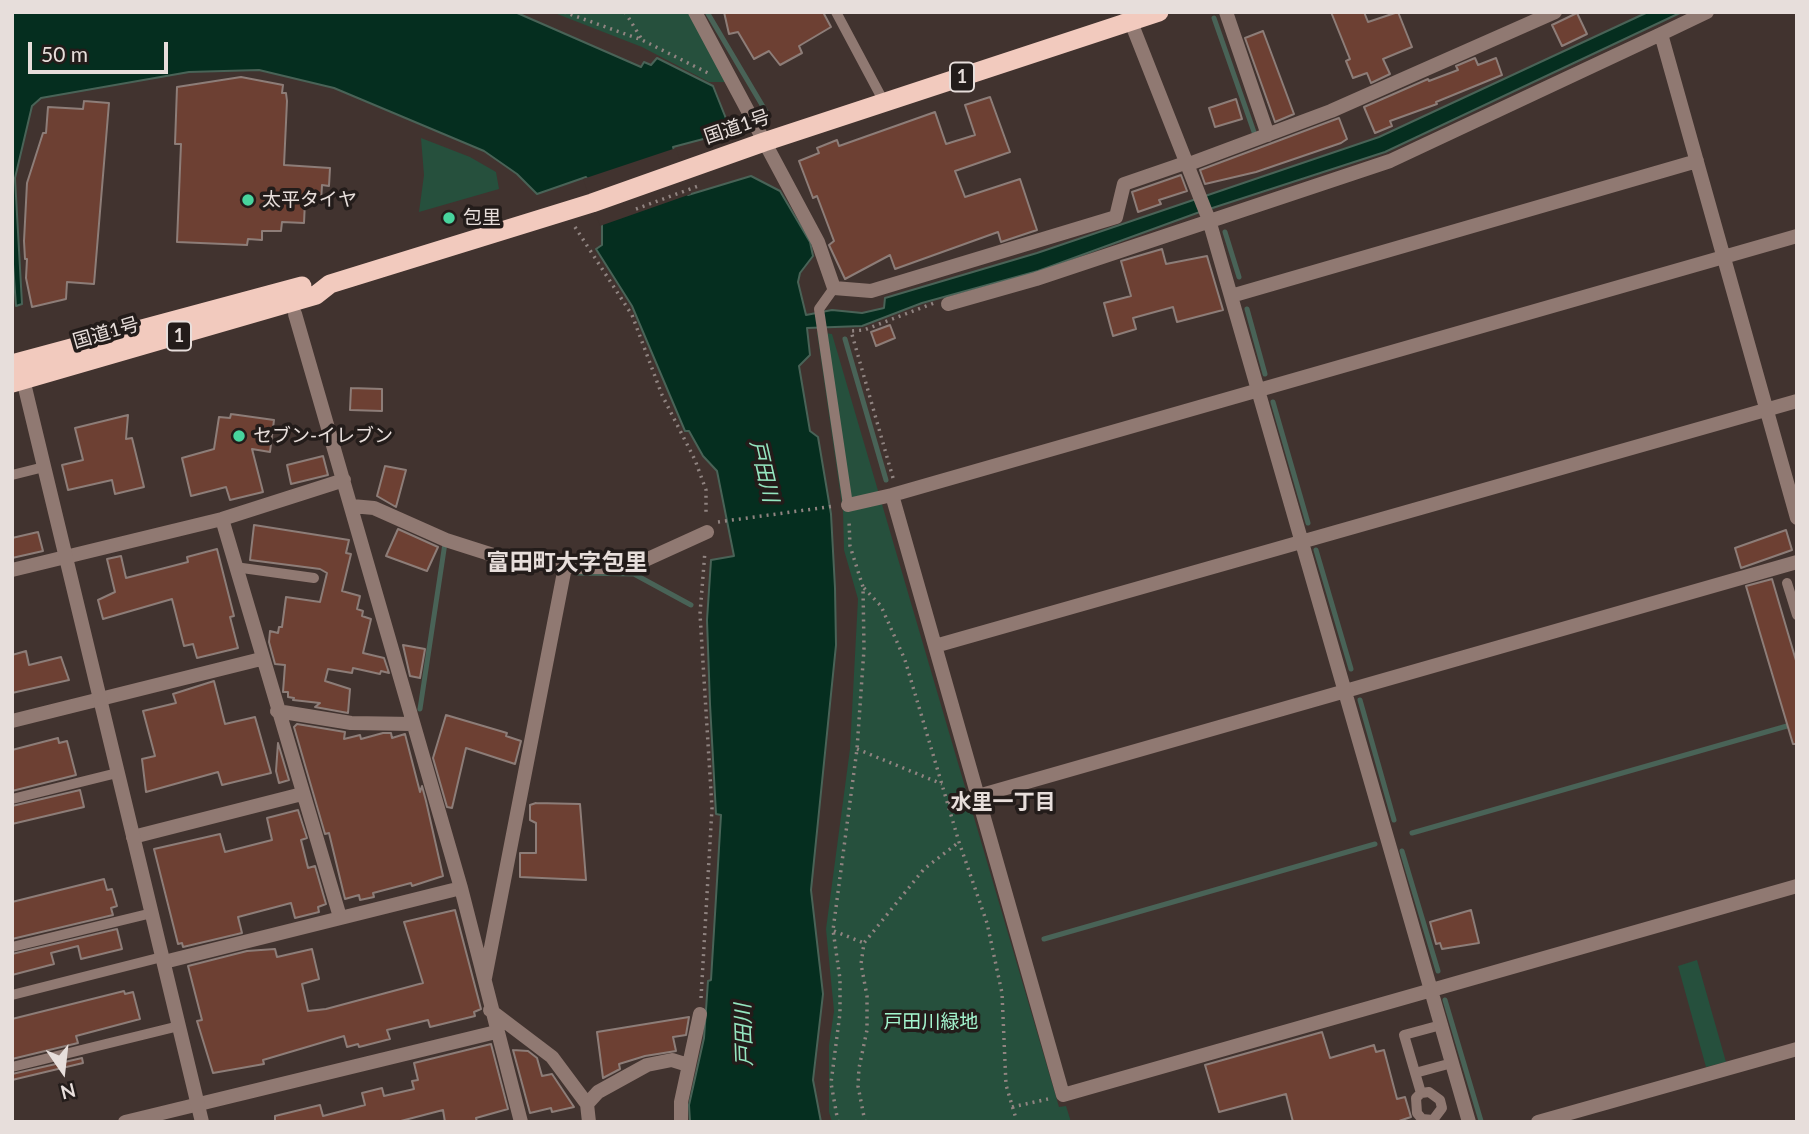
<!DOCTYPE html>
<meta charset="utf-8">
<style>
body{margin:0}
#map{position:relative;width:1809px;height:1134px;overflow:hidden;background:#41332f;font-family:Lato,sans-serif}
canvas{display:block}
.frame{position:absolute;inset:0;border:14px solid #e7dedb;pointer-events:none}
.north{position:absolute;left:28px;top:1036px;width:70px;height:70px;-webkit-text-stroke:5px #231c1a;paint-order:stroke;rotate:166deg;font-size:19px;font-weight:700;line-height:28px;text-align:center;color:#e7dedb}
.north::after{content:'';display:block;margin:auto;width:24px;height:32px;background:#e7dedb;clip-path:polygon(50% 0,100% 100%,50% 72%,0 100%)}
.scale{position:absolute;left:28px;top:42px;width:140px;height:32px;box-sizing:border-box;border:4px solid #e7dedb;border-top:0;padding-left:9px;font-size:21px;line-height:24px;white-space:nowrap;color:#e7dedb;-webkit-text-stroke:5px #231c1a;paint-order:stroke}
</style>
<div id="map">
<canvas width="1809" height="1134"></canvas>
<div class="frame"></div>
<div class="north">N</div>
<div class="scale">50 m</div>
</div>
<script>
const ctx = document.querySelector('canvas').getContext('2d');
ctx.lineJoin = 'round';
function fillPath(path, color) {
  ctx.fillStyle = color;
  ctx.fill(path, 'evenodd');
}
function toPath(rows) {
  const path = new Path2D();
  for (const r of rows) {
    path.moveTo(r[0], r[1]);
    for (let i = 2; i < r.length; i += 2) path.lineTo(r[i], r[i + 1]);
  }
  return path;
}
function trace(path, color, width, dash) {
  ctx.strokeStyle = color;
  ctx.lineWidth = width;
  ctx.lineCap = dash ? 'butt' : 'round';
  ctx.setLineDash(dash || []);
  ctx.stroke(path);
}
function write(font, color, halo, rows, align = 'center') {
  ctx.font = font + ' Lato,"Noto Sans JP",sans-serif';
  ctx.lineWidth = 7;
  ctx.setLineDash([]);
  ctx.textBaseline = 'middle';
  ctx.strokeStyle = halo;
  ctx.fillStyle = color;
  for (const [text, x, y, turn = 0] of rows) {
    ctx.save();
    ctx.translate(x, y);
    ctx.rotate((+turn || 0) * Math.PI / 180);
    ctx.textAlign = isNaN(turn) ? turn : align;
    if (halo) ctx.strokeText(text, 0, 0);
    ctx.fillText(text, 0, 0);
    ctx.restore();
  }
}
fillPath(toPath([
 [552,12,689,12,726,82,709,82,642,47],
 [421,138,470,157,496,172,499,189,419,212,424,175],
 [817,332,832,334,1059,1107,1066,1106,1071,1122,832,1122,829,1112,829,1045,834,1011,826,929,850,749,858,599,844,550,843,511],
 [1697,960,1726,1062,1706,1067,1678,966]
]), '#26503d');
const water = toPath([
 [12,12,515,12,641,67,644,62,651,65,657,58,713,86,727,121,726,133,673,147,688,195,751,176,780,191,810,242,813,256,800,273,798,282,806,315,832,310,862,313,884,308,885,298,1037,253,1379,137,1648,12,1682,12,1385,152,1197,213,1038,271,922,303,862,326,807,328,810,355,799,366,810,431,818,437,831,514,835,588,836,645,811,890,823,994,813,1080,821,1122,690,1122,689,1105,704,1038,708,981,711,980,721,815,716,814,710,704,707,620,711,560,734,556,717,471,703,456,689,431,685,431,632,306,596,249,602,245,602,222,591,184,586,177,537,194,517,174,484,151,334,88,259,70,189,72,41,98,32,106,15,178,22,304,16,306,12,250,12,12]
]);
fillPath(water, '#052e1f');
trace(water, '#496357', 2);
fillPath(toPath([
 [676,148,691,194,600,226,583,179]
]), '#41332f');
trace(toPath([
 [707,12,768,115],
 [1214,18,1254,132],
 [1225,232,1239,277],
 [1247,309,1265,374],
 [845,339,886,480],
 [1273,402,1308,523],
 [1316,550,1351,669],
 [576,573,634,574,691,605],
 [1360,700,1394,820],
 [420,709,445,543],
 [1412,833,1794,724],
 [1402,851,1438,971],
 [1044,939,1375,844],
 [1445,1000,1481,1121]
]), '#496357', 5);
const building = toPath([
 [724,12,823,12,831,27,799,46,802,53,780,65,769,51,754,59,738,32,729,34,724,12],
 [1331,12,1364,12,1368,22,1398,12,1412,47,1383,59,1390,74,1371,83,1367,73,1353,78,1346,61,1350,59,1331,12],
 [1577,13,1587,34,1562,46,1552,25,1577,13],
 [1263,31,1294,114,1275,122,1245,38,1263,31],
 [1475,58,1478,65,1496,58,1502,75,1436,102,1437,104,1390,121,1392,126,1375,133,1364,107,1428,79,1429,81,1458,70,1456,66,1475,58],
 [241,77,283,85,282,93,286,93,287,101,284,165,330,168,329,186,322,185,321,202,305,201,304,223,282,222,281,231,262,231,262,240,248,239,247,245,177,242,181,144,175,144,177,87,241,77],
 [990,97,1010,152,955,171,965,197,1020,179,1037,230,1001,242,998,232,895,269,890,255,845,279,829,245,834,241,817,196,813,198,799,161,819,153,817,148,837,140,839,146,935,112,946,144,975,135,965,105,990,97],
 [1236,99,1242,119,1215,127,1209,108,1236,99],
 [84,101,109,103,94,284,67,282,66,299,32,307,26,278,27,259,25,259,24,241,27,183,43,133,46,133,48,107,83,109,84,101],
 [1339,118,1347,139,1341,143,1256,172,1205,184,1200,170,1339,118],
 [1181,175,1187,191,1159,200,1161,204,1138,212,1132,192,1181,175],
 [1162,249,1166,264,1207,256,1223,310,1177,322,1173,307,1133,318,1136,329,1113,336,1104,303,1131,296,1121,261,1162,249],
 [890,325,895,338,876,346,871,332,890,325],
 [351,388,382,389,382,411,350,410,351,388],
 [231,414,274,420,270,452,252,449,263,492,230,500,226,487,191,496,182,458,214,449,219,417,230,418,231,414],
 [128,415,126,439,132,438,144,487,115,494,112,480,68,490,62,465,83,460,75,428,128,415],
 [323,456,328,475,291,484,287,465,323,456],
 [385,466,406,470,396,507,377,496,385,466],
 [254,525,349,540,346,553,351,554,342,591,360,596,357,609,363,611,362,616,371,619,363,653,384,658,389,673,381,671,380,674,353,668,352,673,328,669,325,681,350,689,348,713,315,707,320,703,293,700,294,698,288,697,288,692,283,692,285,665,275,664,269,642,270,631,278,633,279,627,282,627,286,597,320,602,327,573,320,569,250,560,254,525],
 [398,529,438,547,427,571,386,556,398,529],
 [1786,530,1792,550,1741,568,1735,548,1786,530],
 [38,532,43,551,12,558,12,538,38,532],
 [217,549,234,616,230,617,238,648,197,658,193,644,184,646,172,599,103,619,98,600,115,592,107,559,121,556,126,578,188,562,187,557,217,549],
 [1772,579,1797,664,1797,744,1793,744,1746,586,1772,579],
 [403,645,425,649,420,678,410,676,403,645],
 [26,651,29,665,61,657,69,680,12,693,12,655,26,651],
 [214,681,225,724,255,717,271,773,222,785,218,772,146,792,142,759,155,756,143,711,176,703,173,694,214,681],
 [446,715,507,733,506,736,521,741,515,764,466,748,452,808,447,807,433,758,446,715],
 [297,724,345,732,344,739,360,735,361,739,383,733,391,733,392,738,405,734,420,792,422,786,426,801,443,876,412,886,411,883,373,893,374,897,360,900,359,895,345,899,329,833,325,834,294,727,297,724],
 [58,738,59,743,67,741,76,775,12,791,12,750,58,738],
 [278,743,289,780,279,783,276,771,278,743],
 [80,790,84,807,12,824,12,806,80,790],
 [536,803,580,804,586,880,520,877,520,853,536,853,536,823,530,820,530,805,536,803],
 [298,810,307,838,301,840,308,868,315,866,326,904,318,907,319,912,295,918,291,903,238,917,242,933,183,947,182,943,178,944,154,849,220,834,225,852,272,840,267,818,298,810],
 [104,879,107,890,112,889,117,906,111,908,113,915,12,939,12,902,104,879],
 [455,910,481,1009,474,1012,475,1016,430,1027,428,1020,387,1030,390,1039,359,1047,358,1044,347,1047,344,1036,263,1060,264,1064,213,1073,197,1021,202,1020,188,966,247,951,275,949,277,957,312,949,319,979,302,984,308,1011,326,1009,423,983,404,922,455,910],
 [1471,910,1479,943,1442,949,1440,943,1436,944,1430,922,1471,910],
 [117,929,122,949,81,959,78,946,51,953,54,964,12,975,12,954,117,929],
 [124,991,125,994,133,992,140,1019,76,1036,78,1043,12,1059,12,1019,124,991],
 [689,1017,686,1035,673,1037,676,1051,645,1056,619,1064,620,1069,603,1078,597,1032,689,1017],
 [1322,1032,1330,1058,1374,1045,1376,1052,1384,1050,1397,1099,1405,1097,1411,1117,1396,1122,1293,1122,1286,1094,1219,1112,1205,1065,1322,1032],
 [491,1044,508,1109,476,1118,477,1122,445,1122,443,1110,397,1122,275,1122,275,1116,320,1105,323,1116,365,1105,362,1093,382,1088,384,1096,414,1089,412,1081,418,1080,414,1063,491,1044],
 [513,1050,528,1051,537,1058,542,1076,552,1074,574,1107,552,1112,551,1108,530,1113,513,1050],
 [82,1058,83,1063,12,1080,12,1074,82,1058]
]);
fillPath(building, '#6d4033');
trace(building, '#8d7d78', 2);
trace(toPath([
 [564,12,642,40,710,74],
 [625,12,641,38],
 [636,209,701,185],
 [575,227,632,315,662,395,695,460,706,490,706,516],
 [893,478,851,331,864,330,934,303],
 [718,522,835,506],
 [864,588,881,606,905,660,959,842,987,923,1002,993,1006,1085,1017,1122],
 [857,749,942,784],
 [948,803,962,800],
 [834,931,864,943],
 [701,998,712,808,700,614,705,551],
 [1012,1107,1048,1099],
 [838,1122,831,1083,840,1013,840,979,833,930,857,749,864,649,863,587,850,546,849,521],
 [865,1122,858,1086,859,1068,867,1030,867,996,861,964,864,943,924,869,959,842]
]), '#908481', 3.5, [2, 5]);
trace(toPath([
 [836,12,884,102],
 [834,288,819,309,848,505],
 [12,475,44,467],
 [235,567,314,578],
 [1787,583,1797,615],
 [12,799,117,773],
 [12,947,152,913],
 [12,995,162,957],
 [12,1067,179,1026],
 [1415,1073,1452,1063],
 [1421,1093,1429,1092,1440,1100,1442,1108,1433,1120,1422,1119,1417,1113,1416,1098,1421,1093,1404,1035,1441,1025]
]), '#907972', 10);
trace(toPath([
 [695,12,818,242,834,288,871,291,1116,217,1124,184,1188,162],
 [1127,12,1209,220,1469,1122],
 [1226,12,1268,135],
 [1707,12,1661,34,1797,518],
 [1189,164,1331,111,1555,12],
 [1231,296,1697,161],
 [948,304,1036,279,1390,161,1661,34],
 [295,314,461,888,521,1122],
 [892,495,1063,1095,1797,886],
 [848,505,892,495,1797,236],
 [352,506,374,508,446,540,493,555,565,567,630,567,707,532],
 [222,519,340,917],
 [12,570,222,519,344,480],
 [935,646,1797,401],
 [277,711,351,723,413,724],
 [12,721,261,659],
 [978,796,1797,562],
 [133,837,302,794],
 [164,962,461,888],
 [485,978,565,567],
 [490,1010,552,1057,587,1104,589,1122],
 [587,1104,598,1092,647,1065,672,1060,688,1065],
 [125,1122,496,1032],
 [681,1122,681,1102,700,1014],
 [1538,1122,1797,1049]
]), '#907972', 14);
trace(toPath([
 [21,371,202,1122]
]), '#907972', 14);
trace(toPath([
 [12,364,302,286],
 [12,383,316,295,330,284,592,203,764,142,1159,12]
]), '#f2cabe', 19);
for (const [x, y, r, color] of [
 [248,200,7,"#48d49d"],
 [449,218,7,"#48d49d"],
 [239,436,7,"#48d49d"]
]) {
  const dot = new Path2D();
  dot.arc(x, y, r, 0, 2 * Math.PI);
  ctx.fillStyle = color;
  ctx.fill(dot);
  trace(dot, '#231c1a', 2.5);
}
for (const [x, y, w] of [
 [962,77,24],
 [179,336,24]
]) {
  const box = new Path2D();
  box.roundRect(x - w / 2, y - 14.5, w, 29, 5);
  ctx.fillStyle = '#231c1a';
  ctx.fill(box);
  trace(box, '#e7dedb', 2);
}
write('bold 18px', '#e7dedb', null, [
 ["1",962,77],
 ["1",179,336]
]);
write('19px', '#e7dedb', '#231c1a', [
 ["国道1号",737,127,-19],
 ["国道1号",106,333,-16]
]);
write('19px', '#e7dedb', '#231c1a', [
 ["太平タイヤ",262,200],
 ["包里",463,218],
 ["セブン-イレブン",253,436]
], 'left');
write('19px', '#a4f6cf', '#231c1a', [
 ["戸田川緑地",931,1022]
]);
write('italic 21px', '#95e6c0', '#231c1a', [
 ["戸田川",764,471,77],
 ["戸田川",744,1035,-92]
]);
write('bold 21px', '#e7dedb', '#231c1a', [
 ["水里一丁目",1003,802]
]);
write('bold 23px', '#e7dedb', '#231c1a', [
 ["富田町大字包里",567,563]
]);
</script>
